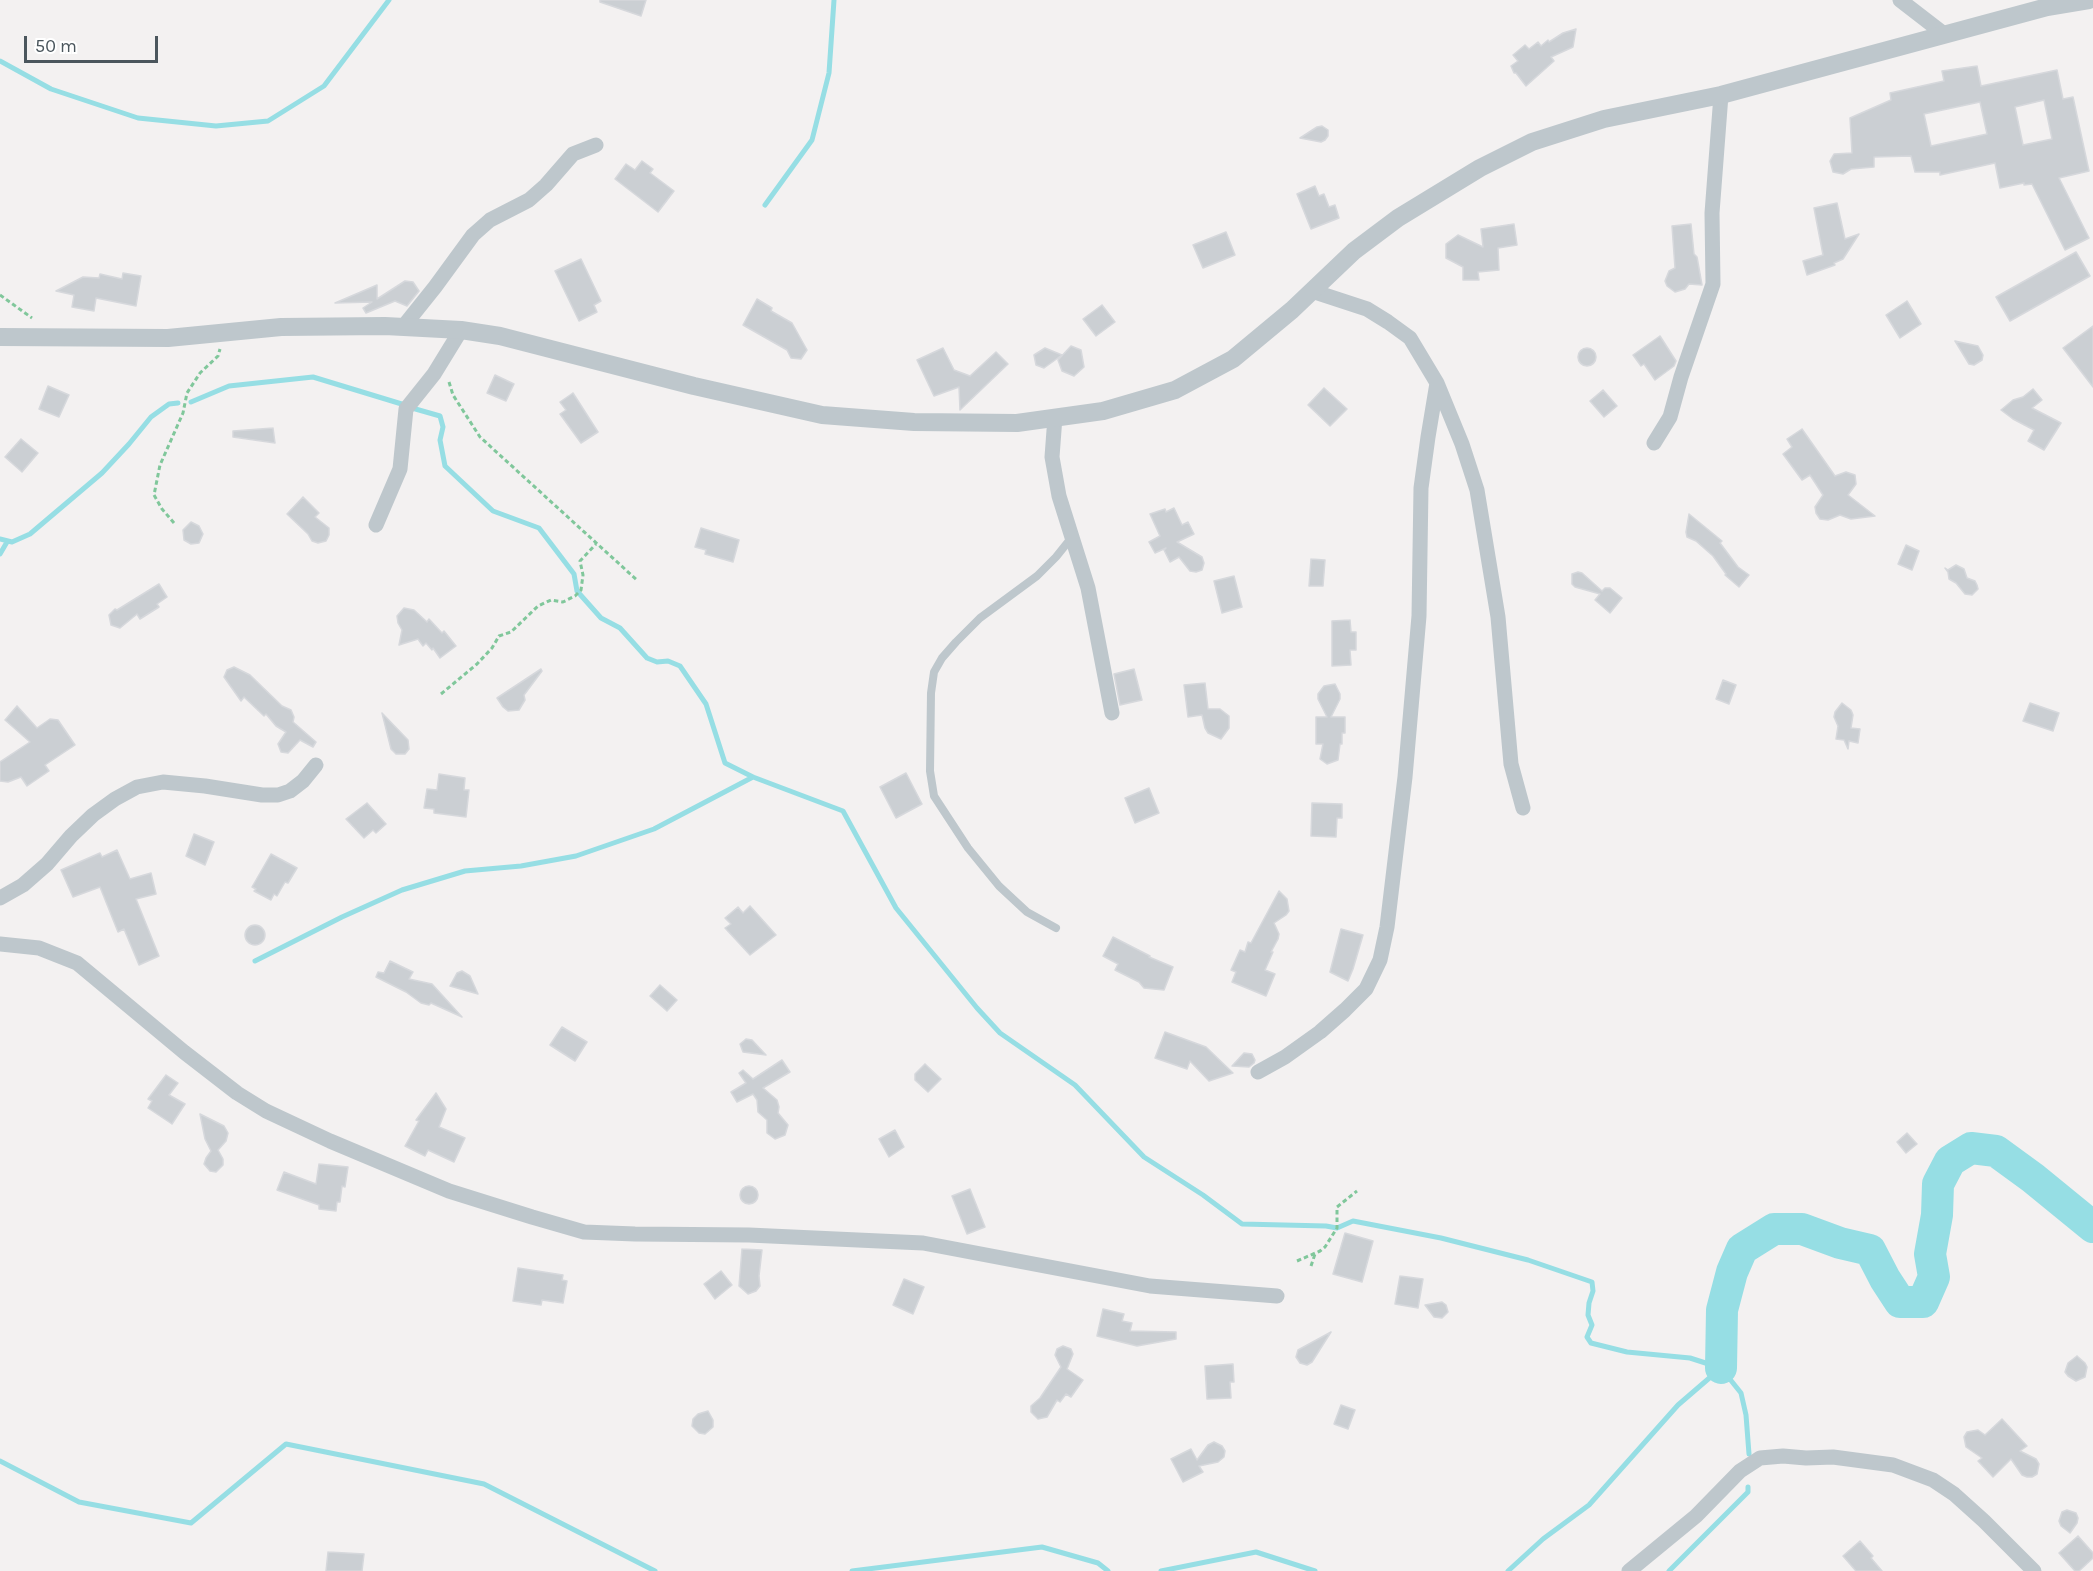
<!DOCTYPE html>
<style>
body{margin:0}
#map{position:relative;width:2093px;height:1571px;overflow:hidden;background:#f3f1f1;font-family:Karla,sans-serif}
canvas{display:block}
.scale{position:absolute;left:24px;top:36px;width:134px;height:27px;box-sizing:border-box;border:3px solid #4b565d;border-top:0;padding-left:8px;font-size:18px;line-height:21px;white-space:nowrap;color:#4b565d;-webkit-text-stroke:4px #fff;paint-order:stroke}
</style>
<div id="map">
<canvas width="2093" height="1571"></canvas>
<div class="scale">50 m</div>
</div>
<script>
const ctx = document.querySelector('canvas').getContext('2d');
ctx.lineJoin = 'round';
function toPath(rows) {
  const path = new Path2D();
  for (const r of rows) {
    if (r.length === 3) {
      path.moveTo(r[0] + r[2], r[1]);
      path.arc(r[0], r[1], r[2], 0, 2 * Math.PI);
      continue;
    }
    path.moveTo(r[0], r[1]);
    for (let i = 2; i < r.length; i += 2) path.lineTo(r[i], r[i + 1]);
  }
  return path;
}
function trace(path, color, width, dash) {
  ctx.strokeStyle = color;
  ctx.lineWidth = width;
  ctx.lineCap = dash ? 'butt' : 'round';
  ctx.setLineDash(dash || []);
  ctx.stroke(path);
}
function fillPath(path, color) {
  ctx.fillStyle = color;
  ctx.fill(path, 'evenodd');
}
trace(toPath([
 [0,61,51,89,138,118,216,126,268,121,324,86,389,0],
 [765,205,812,140,829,73,834,0],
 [191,402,229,386,313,377,405,405],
 [412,408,440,416,443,427,440,440,445,466,493,511,539,528,574,574,577,591,601,618,620,628,647,658,657,662,668,661,680,666,706,704,725,763,753,777,843,811,896,908,977,1008,1000,1033,1075,1085,1144,1157,1203,1195,1242,1224,1326,1226,1337,1228,1353,1221,1441,1238,1528,1260,1592,1282,1593,1291,1589,1303,1588,1315,1592,1325,1587,1337,1591,1343,1627,1352,1690,1358,1721,1368,1741,1393,1746,1415,1749,1454],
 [0,539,12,542,30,534,102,473,129,444,151,417,169,404,178,403],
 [0,554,7,542],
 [255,961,342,917,402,890,465,871,521,866,576,856,654,829,753,777],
 [0,1461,79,1502,191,1523,286,1444,484,1484,655,1571],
 [852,1571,1042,1547,1098,1563,1108,1571],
 [1161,1571,1256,1552,1315,1571],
 [1508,1571,1543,1539,1589,1505,1678,1405,1721,1368],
 [1669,1571,1748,1492,1748,1487]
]), '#96dee4', 5);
trace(toPath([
 [1721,1368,1722,1310,1732,1272,1742,1249,1774,1229,1802,1229,1840,1243,1870,1250,1885,1279,1900,1302,1923,1302,1934,1277,1930,1254,1937,1215,1938,1184,1950,1161,1971,1148,1996,1151,2033,1178,2093,1227]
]), '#96dee4', 32);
const building = toPath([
 [600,0,646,0,641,16,600,2,600,0],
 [1576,29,1573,47,1551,57,1554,61,1526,86,1516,73,1514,73,1511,66,1518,61,1513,55,1525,45,1529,49,1538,42,1541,46,1548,40,1549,42,1563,33,1576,29],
 [1977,66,1981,86,2057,70,2063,99,2073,97,2089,171,2059,178,2089,238,2065,250,2032,184,2024,185,2024,183,2000,188,1995,163,1940,175,1940,172,1915,172,1911,156,1874,157,1874,167,1851,169,1843,174,1833,172,1830,161,1834,154,1852,153,1850,118,1891,100,1890,93,1944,81,1942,71,1977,66],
 [2044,100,2052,139,2023,145,2015,107,2044,100],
 [1980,102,1987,134,1931,146,1924,114,1980,102],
 [1322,126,1328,130,1328,136,1325,140,1321,142,1300,138,1317,127,1322,126],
 [642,161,653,169,650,173,674,191,658,212,615,179,626,164,635,170,642,161],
 [1315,186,1319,196,1324,194,1329,207,1335,205,1339,218,1311,229,1297,194,1315,186],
 [1837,203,1845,239,1859,234,1843,259,1834,263,1835,265,1807,275,1803,261,1823,255,1814,208,1837,203],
 [1514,224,1517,245,1498,248,1499,270,1478,272,1479,280,1463,280,1463,267,1446,258,1446,244,1458,235,1483,247,1481,229,1514,224],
 [1691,224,1694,254,1697,257,1702,285,1689,284,1685,289,1675,292,1667,286,1665,281,1669,271,1675,268,1672,226,1691,224],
 [1226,232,1235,255,1203,268,1193,245,1226,232],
 [2076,252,2090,276,2010,321,1996,297,2076,252],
 [581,259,601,301,594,305,597,312,579,321,555,271,581,259],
 [123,273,141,276,136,306,96,298,94,311,72,307,74,295,56,291,83,277,99,278,100,274,122,279,123,273],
 [405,281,413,282,419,291,407,306,395,301,366,313,363,308,372,302,335,303,377,285,377,299,405,281],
 [757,299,772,308,771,311,792,323,807,350,801,359,791,358,787,350,743,325,757,299],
 [1907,301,1921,324,1900,338,1886,315,1907,301],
 [1102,305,1115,322,1096,336,1083,319,1102,305],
 [2093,326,2093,387,2063,348,2093,326],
 [1660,336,1676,361,1674,366,1655,380,1644,364,1641,366,1633,355,1660,336],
 [1955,341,1978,346,1983,355,1982,360,1974,365,1969,364,1955,341],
 [1071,346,1081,350,1084,367,1074,376,1062,371,1058,360,1071,346],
 [943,348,954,370,970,376,996,352,1008,364,960,410,959,387,934,396,917,360,943,348],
 [1045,348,1062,355,1044,368,1036,365,1034,355,1045,348],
 [1587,357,9],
 [495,375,514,384,506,401,487,393,495,375],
 [48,386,69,395,59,417,39,409,48,386],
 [1324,388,1347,409,1330,426,1308,405,1324,388],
 [2033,389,2042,400,2032,408,2061,423,2044,450,2028,441,2034,430,2013,419,2001,410,2013,400,2023,397,2033,389],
 [1603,390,1617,406,1604,417,1590,401,1603,390],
 [573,393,598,432,581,443,560,414,566,410,560,402,573,393],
 [273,428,275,443,233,437,233,431,273,428],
 [1802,429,1835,476,1846,472,1855,475,1856,484,1848,495,1875,516,1851,519,1840,515,1828,520,1820,519,1816,513,1815,507,1823,495,1810,475,1802,480,1783,454,1792,447,1787,439,1802,429],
 [21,439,38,453,22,472,5,457,21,439],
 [303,497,319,513,315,517,329,528,329,535,326,541,318,543,312,541,308,534,287,514,303,497],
 [1174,508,1182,525,1188,522,1194,534,1177,542,1202,557,1204,563,1202,570,1196,572,1190,571,1179,557,1170,562,1164,550,1166,548,1155,553,1149,542,1160,536,1150,514,1165,509,1166,512,1174,508],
 [1689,514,1722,541,1720,543,1738,567,1749,575,1739,587,1725,575,1726,574,1713,556,1696,541,1687,537,1686,532,1689,514],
 [191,522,199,526,203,534,199,543,191,544,184,540,183,530,191,522],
 [701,528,739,540,733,562,705,554,706,550,695,547,701,528],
 [1906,545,1919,551,1912,570,1898,564,1906,545],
 [1311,559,1325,560,1323,586,1309,586,1311,559],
 [1956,565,1964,569,1967,578,1975,581,1977,585,1978,589,1972,595,1965,594,1956,583,1949,579,1948,572,1945,568,1948,570,1956,565],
 [1578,572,1582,573,1602,591,1605,588,1610,588,1622,598,1610,613,1595,600,1600,594,1575,587,1572,584,1572,574,1578,572],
 [1234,576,1242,607,1222,613,1214,581,1234,576],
 [159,584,167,597,157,604,159,607,140,619,137,614,120,628,111,625,109,615,115,609,117,610,159,584],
 [404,608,414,610,427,622,429,619,442,633,444,631,456,646,440,658,433,648,432,650,426,643,423,646,418,639,399,645,402,630,398,623,397,616,404,608],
 [1350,620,1351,632,1356,632,1356,650,1350,650,1351,665,1332,666,1332,621,1350,620],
 [234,667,250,675,282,706,291,710,294,717,293,722,316,742,313,747,300,740,288,753,281,752,278,744,286,732,276,726,266,714,264,716,244,697,241,701,224,677,227,670,234,667],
 [541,669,542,671,524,695,525,700,519,710,508,711,503,707,497,698,541,669],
 [1134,669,1142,700,1120,705,1114,674,1134,669],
 [1723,680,1736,685,1729,704,1716,699,1723,680],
 [1205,683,1208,709,1220,709,1229,716,1229,728,1221,739,1208,733,1205,728,1202,715,1188,717,1184,685,1205,683],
 [1335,684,1340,694,1340,699,1331,717,1345,717,1345,733,1342,733,1342,744,1340,744,1338,760,1327,764,1320,759,1323,744,1316,744,1316,717,1327,717,1318,699,1318,694,1324,686,1335,684],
 [1842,703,1851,710,1853,715,1851,728,1860,729,1858,743,1849,741,1848,749,1844,740,1836,739,1838,726,1834,717,1835,712,1842,703],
 [2030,703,2059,713,2053,731,2023,721,2030,703],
 [17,706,37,728,50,719,58,720,75,745,45,765,49,771,27,786,21,777,8,782,0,781,0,762,30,742,5,720,17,706],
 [382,713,408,740,409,749,405,754,396,754,391,749,382,713],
 [906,773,922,804,896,818,880,787,906,773],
 [439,774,465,778,464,790,469,790,466,817,434,813,434,809,424,808,427,789,437,790,439,774],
 [1149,788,1159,813,1135,823,1125,798,1149,788],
 [367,803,386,824,376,833,373,830,364,838,346,819,367,803],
 [1312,803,1342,804,1342,818,1337,818,1336,837,1311,836,1312,803],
 [194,834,214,842,205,865,186,856,194,834],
 [117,850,130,879,151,873,156,894,136,899,159,956,139,965,124,929,118,932,100,887,73,897,61,870,100,853,102,857,117,850],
 [271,854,297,868,288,883,285,882,277,896,274,894,271,900,254,891,256,889,252,887,271,854],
 [1279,891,1287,899,1289,911,1286,915,1274,923,1279,934,1278,939,1271,952,1273,952,1265,970,1275,974,1266,996,1232,982,1236,972,1231,970,1240,950,1245,952,1248,942,1251,943,1279,891],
 [750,906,776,935,750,955,725,928,731,924,725,918,738,907,743,913,750,906],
 [255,935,10],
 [1341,929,1363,935,1353,969,1348,981,1330,972,1341,929],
 [1113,937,1150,956,1149,957,1173,967,1164,990,1144,988,1139,982,1115,970,1118,964,1103,956,1113,937],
 [390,961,413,972,409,979,432,984,462,1017,431,1003,429,1005,421,1003,406,992,376,977,378,972,384,973,390,961],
 [462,971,470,976,478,994,450,986,457,973,462,971],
 [660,985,677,1000,667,1011,650,996,660,985],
 [562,1027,587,1042,575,1061,550,1045,562,1027],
 [1165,1032,1206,1047,1233,1073,1209,1081,1190,1061,1187,1069,1155,1058,1165,1032],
 [746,1039,752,1040,766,1055,743,1052,740,1044,746,1039],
 [1244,1053,1252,1054,1255,1060,1254,1063,1249,1067,1232,1066,1244,1053],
 [782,1060,790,1072,763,1088,777,1100,779,1107,778,1113,788,1125,785,1135,775,1139,767,1133,767,1120,758,1112,757,1100,753,1094,737,1102,731,1092,746,1083,739,1073,743,1070,753,1079,782,1060],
 [925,1064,941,1079,928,1092,915,1080,915,1074,925,1064],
 [166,1075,178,1083,169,1095,185,1104,172,1124,148,1108,152,1101,148,1099,166,1075],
 [436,1093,446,1109,439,1127,465,1138,454,1162,428,1150,425,1156,405,1146,419,1121,416,1120,436,1093],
 [200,1114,224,1126,228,1133,226,1141,218,1150,223,1159,223,1165,216,1172,210,1171,204,1164,206,1158,211,1151,205,1139,200,1114],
 [895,1130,904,1147,889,1157,879,1139,895,1130],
 [1907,1133,1917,1144,1906,1153,1897,1142,1907,1133],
 [319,1164,348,1167,345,1187,342,1186,340,1202,337,1202,336,1211,319,1209,319,1205,277,1190,284,1172,316,1184,319,1164],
 [749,1195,9],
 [970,1189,985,1227,967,1234,952,1196,970,1189],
 [1345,1233,1373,1241,1362,1282,1333,1274,1345,1233],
 [742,1249,762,1250,759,1276,760,1286,756,1291,748,1294,739,1286,742,1249],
 [518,1268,563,1275,562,1280,567,1281,563,1303,542,1300,541,1305,513,1301,518,1268],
 [721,1271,732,1285,715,1299,704,1284,721,1271],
 [1400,1276,1423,1279,1418,1308,1395,1304,1400,1276],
 [904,1279,924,1287,913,1314,893,1305,904,1279],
 [1442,1302,1446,1305,1448,1312,1442,1318,1434,1317,1425,1305,1442,1302],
 [1103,1309,1124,1314,1122,1321,1132,1323,1130,1331,1176,1332,1176,1339,1137,1346,1097,1336,1103,1309],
 [1331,1332,1312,1362,1307,1365,1300,1363,1296,1357,1298,1350,1331,1332],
 [1063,1346,1071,1349,1073,1354,1067,1369,1083,1380,1071,1397,1066,1394,1060,1402,1057,1400,1047,1417,1038,1419,1031,1412,1031,1406,1040,1398,1061,1367,1055,1355,1057,1349,1063,1346],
 [2077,1356,2085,1363,2087,1367,2085,1377,2076,1381,2068,1376,2065,1372,2068,1363,2077,1356],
 [1233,1364,1234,1382,1230,1382,1231,1398,1207,1399,1205,1366,1233,1364],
 [1341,1405,1355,1410,1348,1429,1334,1424,1341,1405],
 [708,1411,713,1420,713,1427,705,1434,699,1433,692,1426,693,1419,698,1414,708,1411],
 [2002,1419,2027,1446,2020,1451,2036,1459,2039,1464,2037,1474,2032,1477,2027,1477,2022,1475,2011,1459,1993,1477,1978,1461,1982,1458,1966,1447,1964,1437,1967,1432,1978,1430,1985,1435,2002,1419],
 [1214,1442,1222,1446,1225,1451,1224,1457,1218,1462,1199,1466,1203,1472,1183,1482,1171,1459,1191,1449,1197,1460,1208,1445,1214,1442],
 [2067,1510,2076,1513,2078,1518,2077,1523,2070,1533,2061,1526,2059,1521,2062,1512,2067,1510],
 [2078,1536,2093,1553,2093,1558,2079,1571,2075,1571,2059,1553,2078,1536],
 [1860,1541,1873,1556,1871,1558,1882,1571,1856,1571,1843,1556,1860,1541],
 [328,1552,364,1554,362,1571,326,1571,328,1552]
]);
fillPath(building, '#cbcfd3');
trace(building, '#d6d8dc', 1.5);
trace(toPath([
 [0,295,32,318],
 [449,382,453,395,480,437,638,581],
 [174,523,162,509,154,495,160,465,183,413,187,393,200,373,218,356,220,349],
 [441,694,477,664,492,648,499,636,511,632,538,606,551,600,563,602,575,596,581,590,583,575,580,561,596,544],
 [1297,1261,1320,1251,1325,1247,1337,1228,1337,1207,1357,1191],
 [1311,1266,1315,1254]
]), '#80c79b', 3, [4.5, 3]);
trace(toPath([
 [1056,928,1027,912,999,886,968,848,934,796,930,771,931,693,934,672,942,658,956,642,980,618,1037,576,1056,557,1072,537]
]), '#bec7cc', 8);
trace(toPath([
 [1900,0,1944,34],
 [1312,291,1367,309,1388,322,1410,338,1437,383,1462,444,1477,490,1498,617,1511,764,1523,808],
 [403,327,435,287,473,235,490,220,529,200,546,185,573,154,596,145],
 [1055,417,1052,457,1059,496,1088,588,1112,713],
 [1654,443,1670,417,1681,377,1713,284,1712,213,1721,95],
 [376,525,400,469,406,409,434,374,461,330],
 [0,898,23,885,47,864,71,836,93,815,115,799,137,787,163,782,205,786,262,795,278,795,290,791,303,781,316,765],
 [0,944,39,948,77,963,184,1052,237,1093,266,1111,330,1141,449,1191,532,1217,584,1232,635,1234,749,1235,923,1243,1150,1286,1277,1296],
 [1258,1072,1285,1057,1320,1032,1345,1010,1366,989,1380,960,1387,927,1405,777,1419,616,1421,488,1428,437,1437,383],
 [1629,1571,1696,1516,1740,1471,1760,1458,1783,1456,1806,1458,1833,1457,1893,1465,1933,1480,1954,1494,1984,1521,2034,1571]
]), '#bec7cc', 15);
trace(toPath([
 [0,337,168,338,281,327,385,326,461,330,500,336,694,386,822,415,914,422,1017,423,1103,411,1175,390,1233,359,1292,310,1354,251,1398,218,1480,168,1532,142,1604,119,1721,95,2047,7,2089,0]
]), '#bec7cc', 18);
</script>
